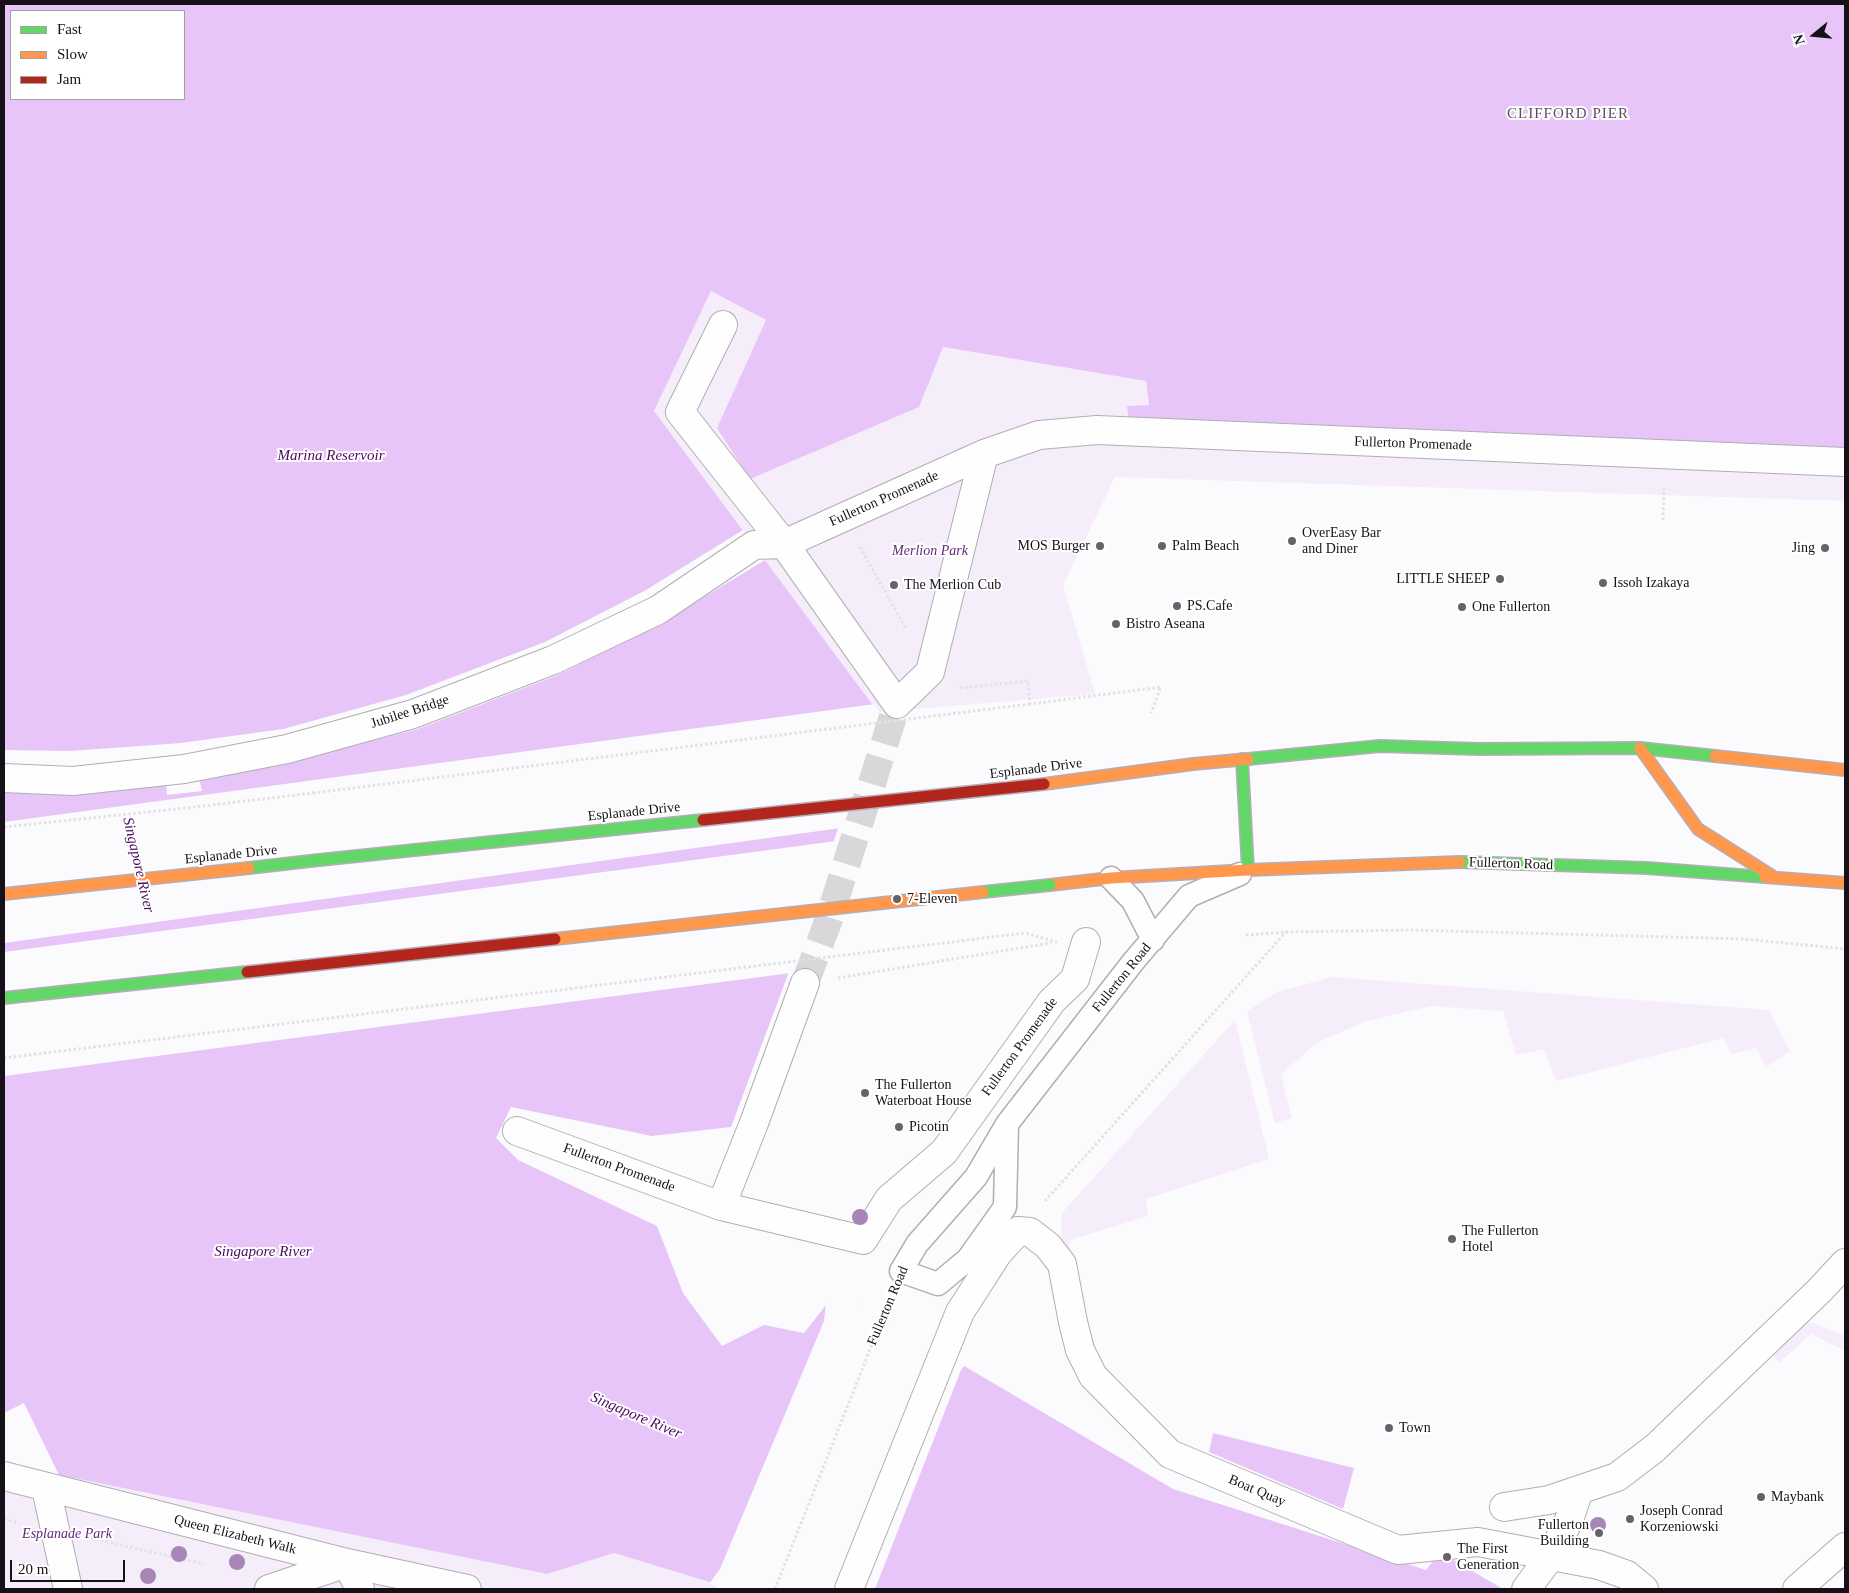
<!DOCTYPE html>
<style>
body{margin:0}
#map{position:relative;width:1849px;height:1593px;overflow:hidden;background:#fbfafc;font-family:"Times New Roman",serif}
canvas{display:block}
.frame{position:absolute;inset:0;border:5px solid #161118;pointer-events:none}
.legend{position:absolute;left:10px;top:10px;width:175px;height:90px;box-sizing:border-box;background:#fff;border:1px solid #a2a0a3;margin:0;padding:6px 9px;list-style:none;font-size:15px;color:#161118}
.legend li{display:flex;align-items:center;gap:10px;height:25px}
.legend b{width:25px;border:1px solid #a2a0a3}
.north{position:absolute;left:1789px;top:10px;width:50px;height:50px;-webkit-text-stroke:4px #fff;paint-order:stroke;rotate:253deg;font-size:14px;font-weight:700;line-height:20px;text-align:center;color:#161118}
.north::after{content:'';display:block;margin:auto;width:18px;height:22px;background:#161118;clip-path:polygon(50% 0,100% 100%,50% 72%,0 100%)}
.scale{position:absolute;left:10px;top:1560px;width:115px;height:22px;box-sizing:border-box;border:2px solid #161118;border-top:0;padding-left:6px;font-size:15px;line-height:18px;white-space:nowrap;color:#161118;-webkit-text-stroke:4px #fff;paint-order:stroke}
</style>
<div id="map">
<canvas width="1849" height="1593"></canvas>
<div class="frame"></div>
<ul class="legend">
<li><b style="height:6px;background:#63d668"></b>Fast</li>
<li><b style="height:6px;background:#ff974d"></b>Slow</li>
<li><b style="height:6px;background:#b3261e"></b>Jam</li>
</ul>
<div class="north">N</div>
<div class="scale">20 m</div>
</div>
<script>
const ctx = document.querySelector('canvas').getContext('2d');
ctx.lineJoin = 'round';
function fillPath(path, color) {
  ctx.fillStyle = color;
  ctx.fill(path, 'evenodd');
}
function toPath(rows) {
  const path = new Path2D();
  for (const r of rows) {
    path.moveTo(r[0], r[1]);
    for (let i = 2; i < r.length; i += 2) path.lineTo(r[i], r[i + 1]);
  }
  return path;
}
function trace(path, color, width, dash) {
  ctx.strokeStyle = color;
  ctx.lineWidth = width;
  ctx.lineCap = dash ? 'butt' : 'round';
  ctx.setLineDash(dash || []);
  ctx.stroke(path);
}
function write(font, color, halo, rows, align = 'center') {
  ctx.font = font + ' "Times New Roman",serif';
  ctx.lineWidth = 4;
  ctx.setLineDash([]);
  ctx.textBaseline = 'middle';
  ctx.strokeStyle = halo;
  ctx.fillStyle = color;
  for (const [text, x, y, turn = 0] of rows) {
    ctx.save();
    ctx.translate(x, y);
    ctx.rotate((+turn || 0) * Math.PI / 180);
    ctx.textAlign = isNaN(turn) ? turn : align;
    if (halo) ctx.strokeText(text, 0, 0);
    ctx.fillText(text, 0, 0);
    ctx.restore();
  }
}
fillPath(toPath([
 [711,290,766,320,717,428,919,407,942,347,1146,381,1149,405,1127,406,1128,417,1845,450,1845,501,1115,477,1063,585,1095,694,878,712,654,411],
 [1332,977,1769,1010,1790,1051,1765,1068,1757,1048,1731,1054,1724,1038,1556,1081,1544,1049,1516,1055,1503,1011,1431,1006,1364,1022,1316,1043,1281,1075,1292,1118,1275,1123,1247,1011,1277,992],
 [1235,1020,1269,1159,1146,1199,1148,1216,1070,1240,1069,1251,1061,1251,1062,1213],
 [1808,1321,1845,1336,1845,1351,1811,1334,1779,1363,1769,1352,1800,1325],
 [10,1460,27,1492,59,1475,547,1574,614,1553,716,1584,716,1589,4,1589,4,1463]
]), '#f6edfb');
fillPath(toPath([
 [4,4,1845,4,1845,450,1128,417,1127,406,1149,405,1146,381,943,347,919,407,750,479,717,428,766,320,711,291,654,411,878,712,787,977,731,1127,652,1136,511,1107,496,1138,518,1160,657,1226,683,1293,722,1346,764,1325,804,1333,837,1291,1173,1489,1426,1570,1440,1552,1503,1589,729,1589,716,1584,614,1553,547,1574,59,1475,24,1403,4,1413],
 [11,11,184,11,184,99,11,99],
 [1213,1433,1354,1468,1343,1509,1209,1452]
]), '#e8c5f8');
fillPath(toPath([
 [743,530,765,560,663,622,558,675,418,729,291,761,199,778,202,791,167,795,166,782,4,787,4,750,70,751,181,743,283,729,406,695,545,642,646,590],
 [875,704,880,713,841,828,4,943,4,822],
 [836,841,791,973,4,1076,4,952],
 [837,1289,966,1363,961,1370,875,1589,723,1589,709,1584,720,1569,824,1321,826,1302]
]), '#fbfafc');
trace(toPath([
 [805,983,829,919,897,704]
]), '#d9d7da', 28, [28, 14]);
const lane = toPath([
 [1111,878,1133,901,1153,940],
 [1007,1124,1005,1207,968,1259,938,1284,901,1271,917,1244,976,1177,1007,1124,1133,962,1189,896,1240,874]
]);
const street = toPath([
 [723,325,680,412,784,544,897,704,930,672,984,454,1039,435,1097,430,1845,462],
 [4,778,73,781,184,769,287,749,413,714,553,660,658,610,754,545,784,544,984,454],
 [805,983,754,1123,721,1206,863,1240,889,1199,944,1152,1052,1001,1075,979,1086,942],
 [517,1131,721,1206],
 [4,1476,347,1563,467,1589],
 [46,1488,68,1589],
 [1504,1507,1549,1500,1617,1477,1655,1448,1819,1291,1845,1263],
 [269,1589,347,1563,360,1589],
 [849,1589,960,1312,998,1253,1018,1231,1030,1232,1048,1246,1062,1264,1073,1322,1080,1350,1093,1376,1170,1454,1398,1550,1478,1542,1599,1565,1627,1575,1644,1589],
 [1526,1589,1551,1556,1569,1520,1579,1490],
 [1797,1589,1845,1547]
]);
const fast = toPath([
 [1242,759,1248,870],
 [1248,759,1380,746,1479,749,1640,748,1715,756],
 [1460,862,1647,868,1765,877],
 [249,868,319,860]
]);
const slow = toPath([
 [1640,748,1698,829,1772,876],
 [1715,756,1845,770],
 [1044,784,1193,764,1248,759],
 [1765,877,1845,883],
 [1050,885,1111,878,1248,870,1460,862],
 [4,894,249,868]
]);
trace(lane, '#b0aeb2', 25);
trace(street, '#b0aeb2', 30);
trace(fast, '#b5aeb8', 14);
trace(slow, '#b5aeb8', 14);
trace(toPath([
 [1663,520,1664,488],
 [860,547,906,629],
 [960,688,1028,681,1030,704,1161,687,1151,713],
 [4,827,186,808,313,793],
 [1246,935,1286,932,1412,930,1744,939,1845,949],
 [838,978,1051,943],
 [1045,1201,1286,932],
 [4,1519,19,1523],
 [91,1538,204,1564],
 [775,1589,890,1299]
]), '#e2e2e2', 3, [2.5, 2.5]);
trace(lane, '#fefeff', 22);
trace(street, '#fefeff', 28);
trace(fast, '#63d668', 11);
trace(slow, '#ff974d', 11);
const fastBridge = toPath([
 [319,860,703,820],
 [983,892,1050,885],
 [4,998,247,972]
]);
const slowBridge = toPath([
 [555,939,983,892]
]);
const jamBridge = toPath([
 [703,820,1044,784],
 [247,972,555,939]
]);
trace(fastBridge, '#b5aeb8', 14, []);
trace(slowBridge, '#b5aeb8', 14, []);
trace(jamBridge, '#b5aeb8', 14, []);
trace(toPath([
 [313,793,1030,704],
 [4,1058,1025,933,1057,942]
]), '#e2e2e2', 3, [2.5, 2.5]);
trace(fastBridge, '#63d668', 11);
trace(slowBridge, '#ff974d', 11);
trace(jamBridge, '#b3261e', 11);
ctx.fillStyle = '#a785b4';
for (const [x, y] of [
 [860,1217],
 [1598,1525],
 [179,1554],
 [237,1562],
 [148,1576]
]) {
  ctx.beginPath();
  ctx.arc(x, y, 8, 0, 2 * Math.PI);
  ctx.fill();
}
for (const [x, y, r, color] of [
 [1292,541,5,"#666368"],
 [1100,546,5,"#666368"],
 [1162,546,5,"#666368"],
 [1825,548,5,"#666368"],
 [1500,579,5,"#666368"],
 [1603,583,5,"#666368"],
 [894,585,5,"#666368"],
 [1177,606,5,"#666368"],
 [1462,607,5,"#666368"],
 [1116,624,5,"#666368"],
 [897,899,5,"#666368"],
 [865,1093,5,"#666368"],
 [899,1127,5,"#666368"],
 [1452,1239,5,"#666368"],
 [1389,1428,5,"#666368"],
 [1761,1497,5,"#666368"],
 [1630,1519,5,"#666368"],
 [1599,1533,5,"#666368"],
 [1447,1557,5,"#666368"]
]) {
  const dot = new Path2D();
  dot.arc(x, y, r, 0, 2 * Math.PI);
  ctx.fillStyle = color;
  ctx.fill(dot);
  trace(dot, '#fff', 2);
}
write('14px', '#161118', '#fff', [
 ["Fullerton Promenade",1413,444,2],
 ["Fullerton Promenade",884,499,-24],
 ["Jubilee Bridge",410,712,-18],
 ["Esplanade Drive",1036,769,-7],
 ["Esplanade Drive",634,812,-6],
 ["Esplanade Drive",231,855,-6],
 ["Fullerton Road",1511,864,2],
 ["Fullerton Road",1122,978,-51],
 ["Fullerton Promenade",1020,1047,-54],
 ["Fullerton Promenade",619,1168,20],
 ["Fullerton Road",888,1306,-67],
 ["Boat Quay",1257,1491,23],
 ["Queen Elizabeth Walk",235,1535,14]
]);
write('14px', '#161118', '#fff', [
 ["OverEasy Bar",1302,533],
 ["and Diner",1302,549],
 ["MOS Burger",1090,546,"right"],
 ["Palm Beach",1172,546],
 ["Jing",1815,548,"right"],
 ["LITTLE SHEEP",1490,579,"right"],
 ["Issoh Izakaya",1613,583],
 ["The Merlion Cub",904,585],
 ["PS.Cafe",1187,606],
 ["One Fullerton",1472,607],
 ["Bistro Aseana",1126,624],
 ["7-Eleven",907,899],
 ["The Fullerton",875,1085],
 ["Waterboat House",875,1101],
 ["Picotin",909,1127],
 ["The Fullerton",1462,1231],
 ["Hotel",1462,1247],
 ["Town",1399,1428],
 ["Maybank",1771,1497],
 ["Joseph Conrad",1640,1511],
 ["Korzeniowski",1640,1527],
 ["Fullerton",1589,1525,"right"],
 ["Building",1589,1541,"right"],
 ["The First",1457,1549],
 ["Generation",1457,1565]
], 'left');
write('italic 14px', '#62267a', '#fff', [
 ["Merlion Park",930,551],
 ["Esplanade Park",67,1534]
]);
ctx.letterSpacing = '1px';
write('15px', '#5b4f61', '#fff', [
 ["CLIFFORD PIER",1568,114]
]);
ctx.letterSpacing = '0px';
write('italic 15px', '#4b0a62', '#fff', [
 ["Marina Reservoir",331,456],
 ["Singapore River",138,865,77],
 ["Singapore River",263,1252],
 ["Singapore River",636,1416,23]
]);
</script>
